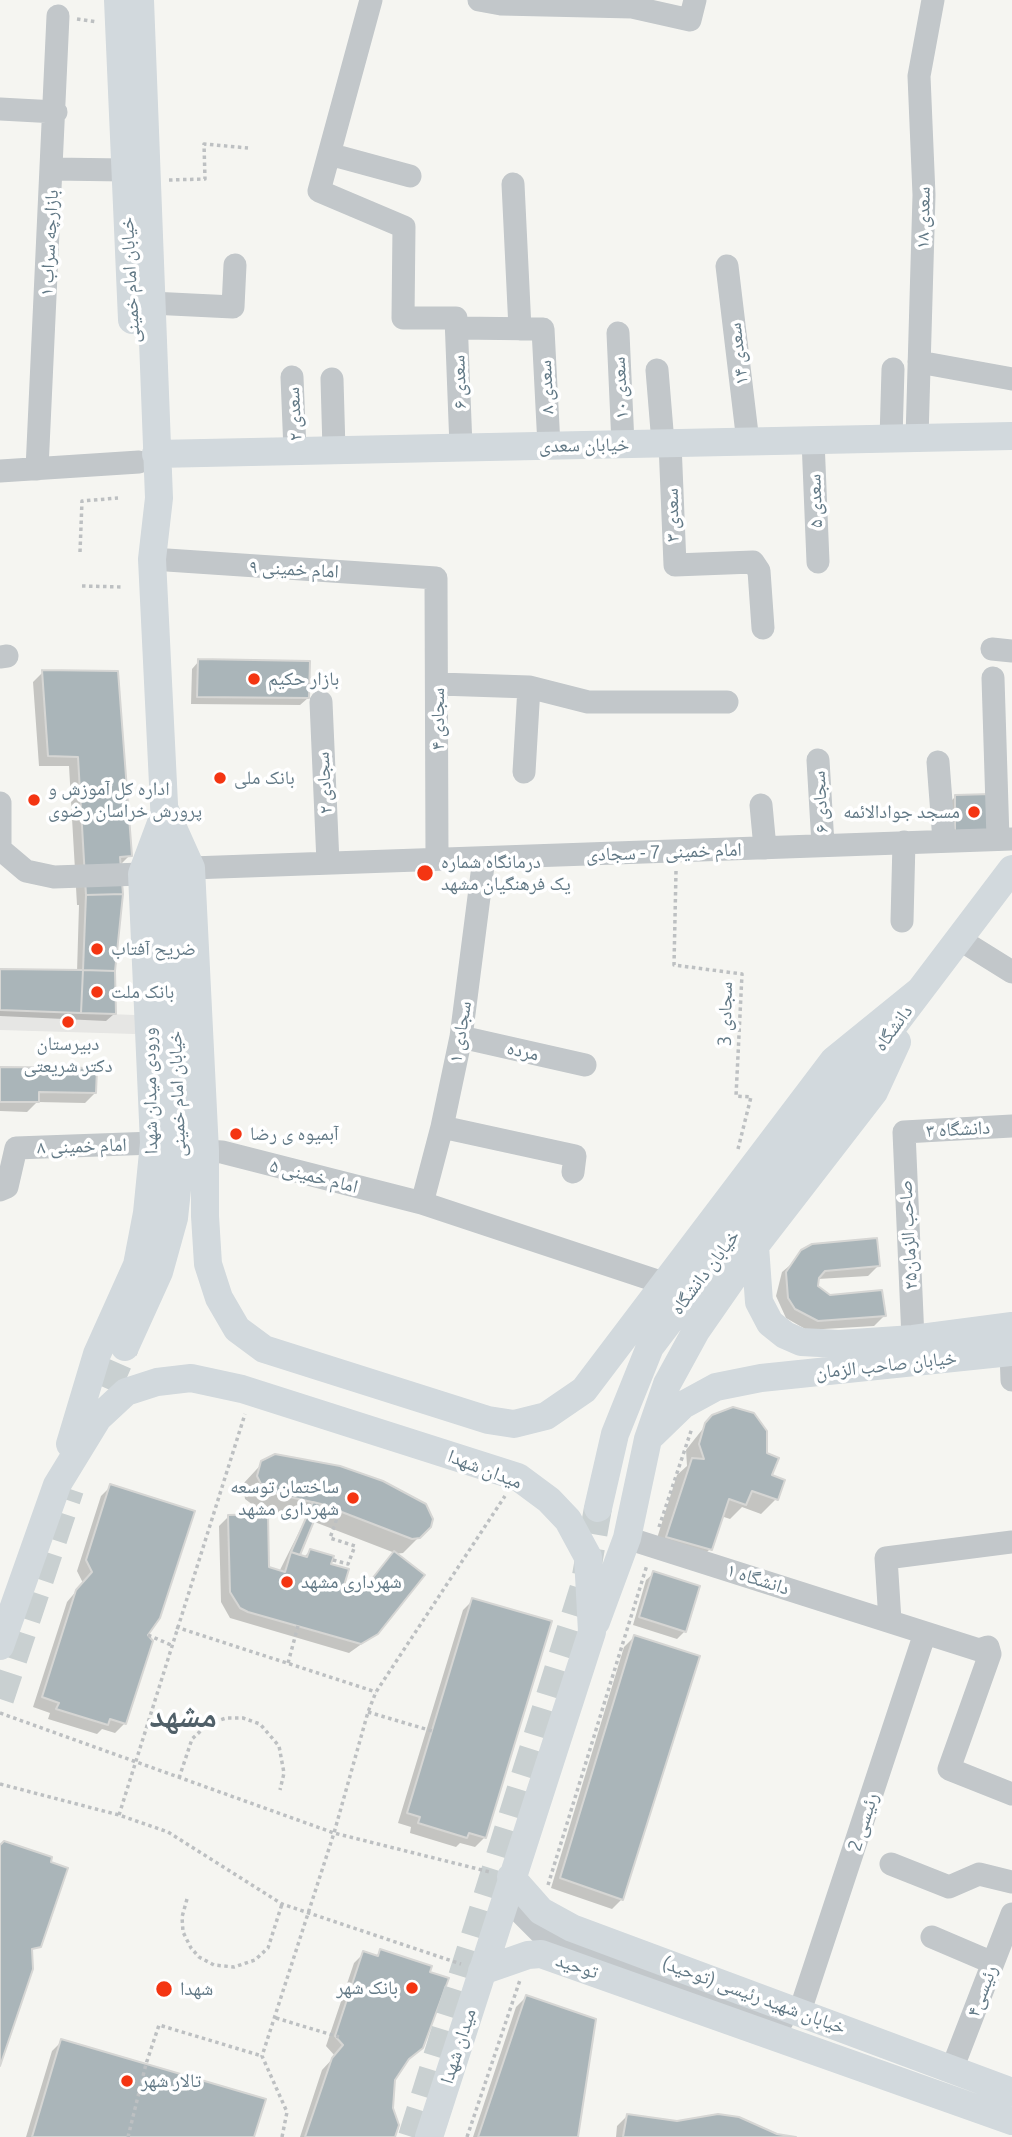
<!DOCTYPE html>
<meta charset="utf-8">
<style>
body{margin:0}
canvas{display:block;background:#f5f5f1}
</style>
<canvas width="1012" height="2137"></canvas>
<script>
const ctx = document.querySelector('canvas').getContext('2d');
ctx.lineJoin = 'round';
function fillPath(path, color) {
  ctx.fillStyle = color;
  ctx.fill(path, 'evenodd');
}
function toPath(rows) {
  const path = new Path2D();
  for (const r of rows) {
    path.moveTo(r[0], r[1]);
    for (let i = 2; i < r.length; i += 2) path.lineTo(r[i], r[i + 1]);
  }
  return path;
}
function trace(path, color, width, dash) {
  ctx.strokeStyle = color;
  ctx.lineWidth = width;
  ctx.lineCap = dash ? 'butt' : 'round';
  ctx.setLineDash(dash || []);
  ctx.stroke(path);
}
function write(font, color, halo, rows, align = 'center') {
  ctx.font = font + ' Ubuntu,"Noto Naskh Arabic",sans-serif';
  ctx.lineWidth = 7;
  ctx.setLineDash([]);
  ctx.textBaseline = 'middle';
  ctx.strokeStyle = halo;
  ctx.fillStyle = color;
  for (const [text, x, y, turn = 0] of rows) {
    ctx.save();
    ctx.translate(x, y);
    ctx.rotate((+turn || 0) * Math.PI / 180);
    ctx.textAlign = isNaN(turn) ? turn : align;
    if (halo) ctx.strokeText(text, 0, 0);
    ctx.fillText(text, 0, 0);
    ctx.restore();
  }
}
fillPath(toPath([
 [0,1010,135,1015,135,1034,0,1030]
]), '#e6e6e4');
fillPath(toPath([
 [199,661,308,698,300,705,191,704,192,669],
 [43,672,130,855,120,865,113,971,114,1014,106,1021,0,1016,0,970,77,972,79,905,77,905,69,766,39,766,33,682],
 [956,796,990,796,952,835,951,801],
 [0,1068,95,1093,85,1103,37,1102,27,1112,0,1111],
 [813,1246,878,1266,868,1276,818,1279,817,1286,825,1296,884,1316,874,1326,807,1330,786,1318,776,1296,782,1272],
 [713,1416,766,1454,770,1476,783,1481,776,1499,761,1514,742,1507,730,1519,721,1516,710,1549,695,1564,653,1551,677,1475,687,1466,686,1450],
 [268,1457,430,1526,403,1553,395,1554,377,1633,349,1653,230,1618,221,1602,219,1526,229,1516,267,1568,279,1572,306,1518,257,1508,245,1499,243,1484],
 [312,1521,395,1553,359,1596,341,1591,329,1566,310,1551,303,1558,296,1556],
 [111,1486,125,1723,115,1733,102,1729,97,1734,48,1719,50,1713,33,1707,67,1602,83,1583,77,1571,101,1496],
 [654,1573,698,1587,684,1632,677,1639,633,1625,646,1580],
 [473,1600,485,1837,475,1847,460,1843,456,1847,410,1833,411,1827,398,1823,463,1610],
 [634,1637,622,1899,612,1909,551,1888,624,1647],
 [381,1951,422,2047,404,2064,393,2080,393,2137,300,2137,322,2070,335,2056,326,2046,354,1963,364,1953,375,1957],
 [526,1997,576,2137,473,2137,516,2007],
 [62,2041,253,2137,26,2137,52,2051],
 [627,2116,677,2123,698,2117,738,2119,783,2137,616,2137,617,2126]
]), '#0003');
const building = toPath([
 [198,659,310,661,309,698,197,697,198,659],
 [42,670,118,671,132,856,120,857,123,894,86,895,78,757,48,756,42,670],
 [992,794,992,830,955,831,955,795,992,794],
 [123,894,115,971,83,970,86,895,123,894],
 [0,969,83,970,81,1013,0,1010,0,969],
 [83,970,115,971,116,1014,81,1013,83,970],
 [0,1067,97,1068,96,1093,39,1092,39,1102,0,1102,0,1067],
 [877,1238,880,1266,825,1271,819,1278,818,1286,830,1295,882,1290,886,1316,818,1321,795,1309,788,1298,786,1272,801,1250,812,1244,877,1238],
 [733,1407,754,1413,767,1431,767,1453,779,1458,772,1475,785,1480,778,1500,752,1491,746,1505,729,1499,712,1550,666,1537,692,1458,704,1459,699,1444,705,1423,712,1415,733,1407],
 [275,1454,340,1466,383,1481,426,1504,433,1519,431,1527,420,1538,412,1539,321,1504,272,1493,264,1490,257,1476,261,1461,275,1454],
 [110,1484,195,1511,160,1618,148,1635,153,1641,126,1724,110,1719,108,1725,56,1709,59,1703,42,1697,76,1590,92,1572,86,1560,110,1484],
 [313,1502,321,1504,300,1555,291,1552,313,1502],
 [268,1514,269,1567,285,1572,291,1552,307,1557,310,1549,334,1556,331,1564,349,1569,343,1589,360,1594,394,1551,425,1575,378,1634,361,1644,248,1612,240,1608,230,1592,228,1515,268,1514],
 [653,1571,700,1586,686,1632,639,1617,653,1571],
 [472,1598,552,1621,486,1838,469,1833,467,1838,418,1823,420,1817,407,1813,472,1598],
 [634,1635,700,1656,623,1900,560,1878,634,1635],
 [4,1841,52,1857,51,1862,68,1868,41,1947,32,1949,33,1969,0,2066,0,1845,4,1841],
 [380,1949,432,1966,430,1972,449,1978,423,2048,409,2059,395,2080,393,2108,399,2125,395,2137,305,2137,332,2058,343,2045,335,2036,363,1951,378,1956,380,1949],
 [526,1995,596,2019,578,2137,478,2137,526,1995],
 [61,2039,266,2099,254,2137,32,2137,61,2039],
 [627,2114,677,2121,718,2114,739,2117,777,2134,796,2137,623,2137,627,2114]
]);
fillPath(building, '#aab5b9');
trace(building, '#d6d6d4', 2);
trace(toPath([
 [90,1427,125,1347],
 [0,1699,70,1489],
 [412,2137,584,1587,598,1508]
]), '#c9d0d1', 28, [28, 14]);
trace(toPath([
 [77,19,97,22],
 [169,180,205,179,204,144,248,148],
 [80,552,82,501,118,498],
 [82,586,122,587],
 [676,871,674,965,742,974,736,1096,751,1097,738,1149],
 [659,1527,692,1428],
 [333,1560,348,1564,355,1546,330,1538,340,1510],
 [176,1627,376,1692],
 [148,1635,171,1645],
 [288,1663,298,1626],
 [368,1712,432,1731],
 [0,1713,334,1833,490,1872],
 [179,1778,192,1739,208,1724,226,1718,243,1718,260,1724,279,1746,284,1773,280,1790],
 [0,1784,119,1815,168,1832,282,1904,461,1964],
 [119,1815,245,1414],
 [548,1885,647,1565],
 [187,1899,182,1917,183,1932,191,1948,199,1957,214,1965,234,1967,255,1960,268,1948,282,1904],
 [276,2018,339,2037],
 [128,2137,146,2064,159,2025,262,2056],
 [282,2137,287,2112,262,2056,334,1833,368,1712,376,1692,505,1496],
 [467,2137,520,1980]
]), '#bdc0c2', 3.5, [3.5, 3.5]);
trace(toPath([
 [371,0,319,191,404,227,403,318,456,318,461,447],
 [479,0,501,4,632,7,690,20,695,0],
 [0,109,56,112],
 [329,154,410,176],
 [53,169,125,170],
 [513,184,520,329],
 [727,266,748,442],
 [151,303,233,307,235,265],
 [457,328,543,329,549,446],
 [618,333,623,444],
 [919,362,1012,379],
 [657,370,663,443],
 [292,377,295,451],
 [332,379,334,450],
 [917,438,924,195,919,76,933,0],
 [891,439,893,369],
 [813,440,818,562],
 [670,443,675,565,753,562,759,571,763,628],
 [37,469,58,16],
 [0,471,139,462],
 [152,559,436,578,437,859],
 [992,649,1012,651],
 [0,657,7,656],
 [993,678,998,839],
 [439,684,529,687,588,702,727,702],
 [321,702,328,863],
 [818,760,823,845],
 [938,762,944,841],
 [524,772,529,687],
 [0,803,0,849,26,871,54,877,142,874],
 [761,805,765,848],
 [191,868,1012,839],
 [902,921,904,842],
 [959,939,1012,972],
 [461,1037,585,1065],
 [442,1127,575,1156,573,1172],
 [205,1151,222,1152,422,1203,663,1283],
 [0,1190,7,1187,16,1148,154,1143],
 [422,1203,442,1127,461,1037,484,858],
 [913,1339,904,1132,1012,1126],
 [1011,1352,1012,1380],
 [627,1538,979,1650,988,1647,990,1654,949,1769,1012,1794],
 [890,1621,886,1558,1012,1542],
 [891,1864,949,1887,979,1874,1012,1882],
 [511,1877,520,1912,542,1934,782,2021],
 [932,1937,993,1963],
 [800,2011,925,1633],
 [952,2069,1012,1914]
]), '#c2c7ca', 23);
trace(toPath([
 [118,0,132,320],
 [156,454,1012,436],
 [165,810,191,868,205,1151,205,1216,208,1264,219,1298,237,1329,264,1349,488,1420,514,1424,546,1416,584,1390,834,1060,919,991],
 [755,1246,759,1302,770,1323,785,1335,801,1342,839,1344,913,1339,1012,1326],
 [125,1347,159,1272,174,1218,181,1152,152,559,159,498,140,0],
 [652,1435,683,1405,716,1387,761,1378,1012,1352],
 [70,1444,97,1354,137,1265,147,1213,154,1143,142,874,161,823],
 [598,1508,615,1434,650,1347,1012,869],
 [596,1622,627,1538,648,1439,667,1384,696,1331,755,1246,874,1092,897,1042],
 [0,1646,57,1485,98,1418,126,1392,157,1382,191,1378,242,1389,518,1477,549,1500,568,1520,588,1557,592,1632,429,2137],
 [511,1877,541,1911,572,1928,1012,2092],
 [482,1971,528,1955,541,1954,1012,2121]
]), '#d2d9dd', 28);
for (const [x, y, r, color] of [
 [254,679,7,"#f43512"],
 [220,778,7,"#f43512"],
 [34,800,7,"#f43512"],
 [974,812,7,"#f43512"],
 [425,873,9,"#f43512"],
 [97,949,7,"#f43512"],
 [97,992,7,"#f43512"],
 [68,1022,7,"#f43512"],
 [236,1134,7,"#f43512"],
 [353,1498,7,"#f43512"],
 [287,1582,7,"#f43512"],
 [412,1988,7,"#f43512"],
 [164,1989,9,"#f43512"],
 [127,2081,7,"#f43512"]
]) {
  const dot = new Path2D();
  dot.arc(x, y, r, 0, 2 * Math.PI);
  ctx.fillStyle = color;
  ctx.fill(dot);
  trace(dot, '#fff', 2.5);
}
write('19px', '#617885', '#fff', [
 ["سعدی ۱۸",923,218,-89],
 ["بازارچه سراب ۱",49,243,-87],
 ["خیابان امام خمینی",130,280,-93],
 ["سعدی ۱۴",738,354,-97],
 ["سعدی ۶",459,382,-92],
 ["سعدی ۸",546,387,-93],
 ["سعدی ۱۰",620,388,-93],
 ["سعدی ۲",294,414,-93],
 ["خیابان سعدی",584,445,-1],
 ["سعدی ۵",815,501,-92],
 ["سعدی ۳",672,515,-91],
 ["امام خمینی ۹",294,569,3],
 ["سجادی ۴",438,719,-90],
 ["سجادی ۲",324,783,-93],
 ["سجادی ۶",820,802,-93],
 ["امام خمینی 7 - سجادی",664,852,-2],
 ["سجادی 3",725,1014,-89],
 ["دانشگاه",893,1028,-54],
 ["سجادی ۱",460,1032,-81],
 ["مرده",523,1051,13],
 ["ورودی میدان شهدا",150,1091,-91],
 ["خیابان امام خمینی",177,1094,-92],
 ["دانشگاه ۳",958,1129,-3],
 ["امام خمینی ۸",82,1146,-2],
 ["امام خمینی ۵",314,1176,14],
 ["صاحب الزمان۲۵",908,1235,-93],
 ["خیابان دانشگاه",705,1272,-53],
 ["خیابان صاحب الزمان",886,1365,-6],
 ["میدان شهدا",485,1469,21],
 ["دانشگاه ۱",758,1579,18],
 ["رئیسی 2",863,1822,-72],
 ["توحید",577,1966,18],
 ["رئیسی۴",982,1991,-69],
 ["خیابان شهید رئیسی (توحید)",754,1995,20],
 ["میدان شهدا",458,2046,-72]
]);
write('19px', '#617885', '#fff', [
 ["بازار حکیم",268,679],
 ["بانک ملی",234,778],
 ["اداره کل آموزش و",48,789],
 ["پرورش خراسان رضوی",48,811],
 ["مسجد جوادالائمه",960,812,"right"],
 ["درمانگاه شماره",441,862],
 ["یک فرهنگیان مشهد",441,884],
 ["ضریح آفتاب",111,949],
 ["بانک ملت",111,992],
 ["دبیرستان",68,1044,"center"],
 ["دکتر شریعتی",68,1066,"center"],
 ["آبمیوه ی رضا",250,1134],
 ["ساختمان توسعه",339,1487,"right"],
 ["شهرداری مشهد",339,1509,"right"],
 ["شهرداری مشهد",301,1582],
 ["بانک شهر",398,1988,"right"],
 ["شهدا",180,1989],
 ["تالار شهر",141,2081]
], 'left');
write('bold 33px', '#506069', '#fff', [
 ["مشهد",183,1716]
]);
</script>
